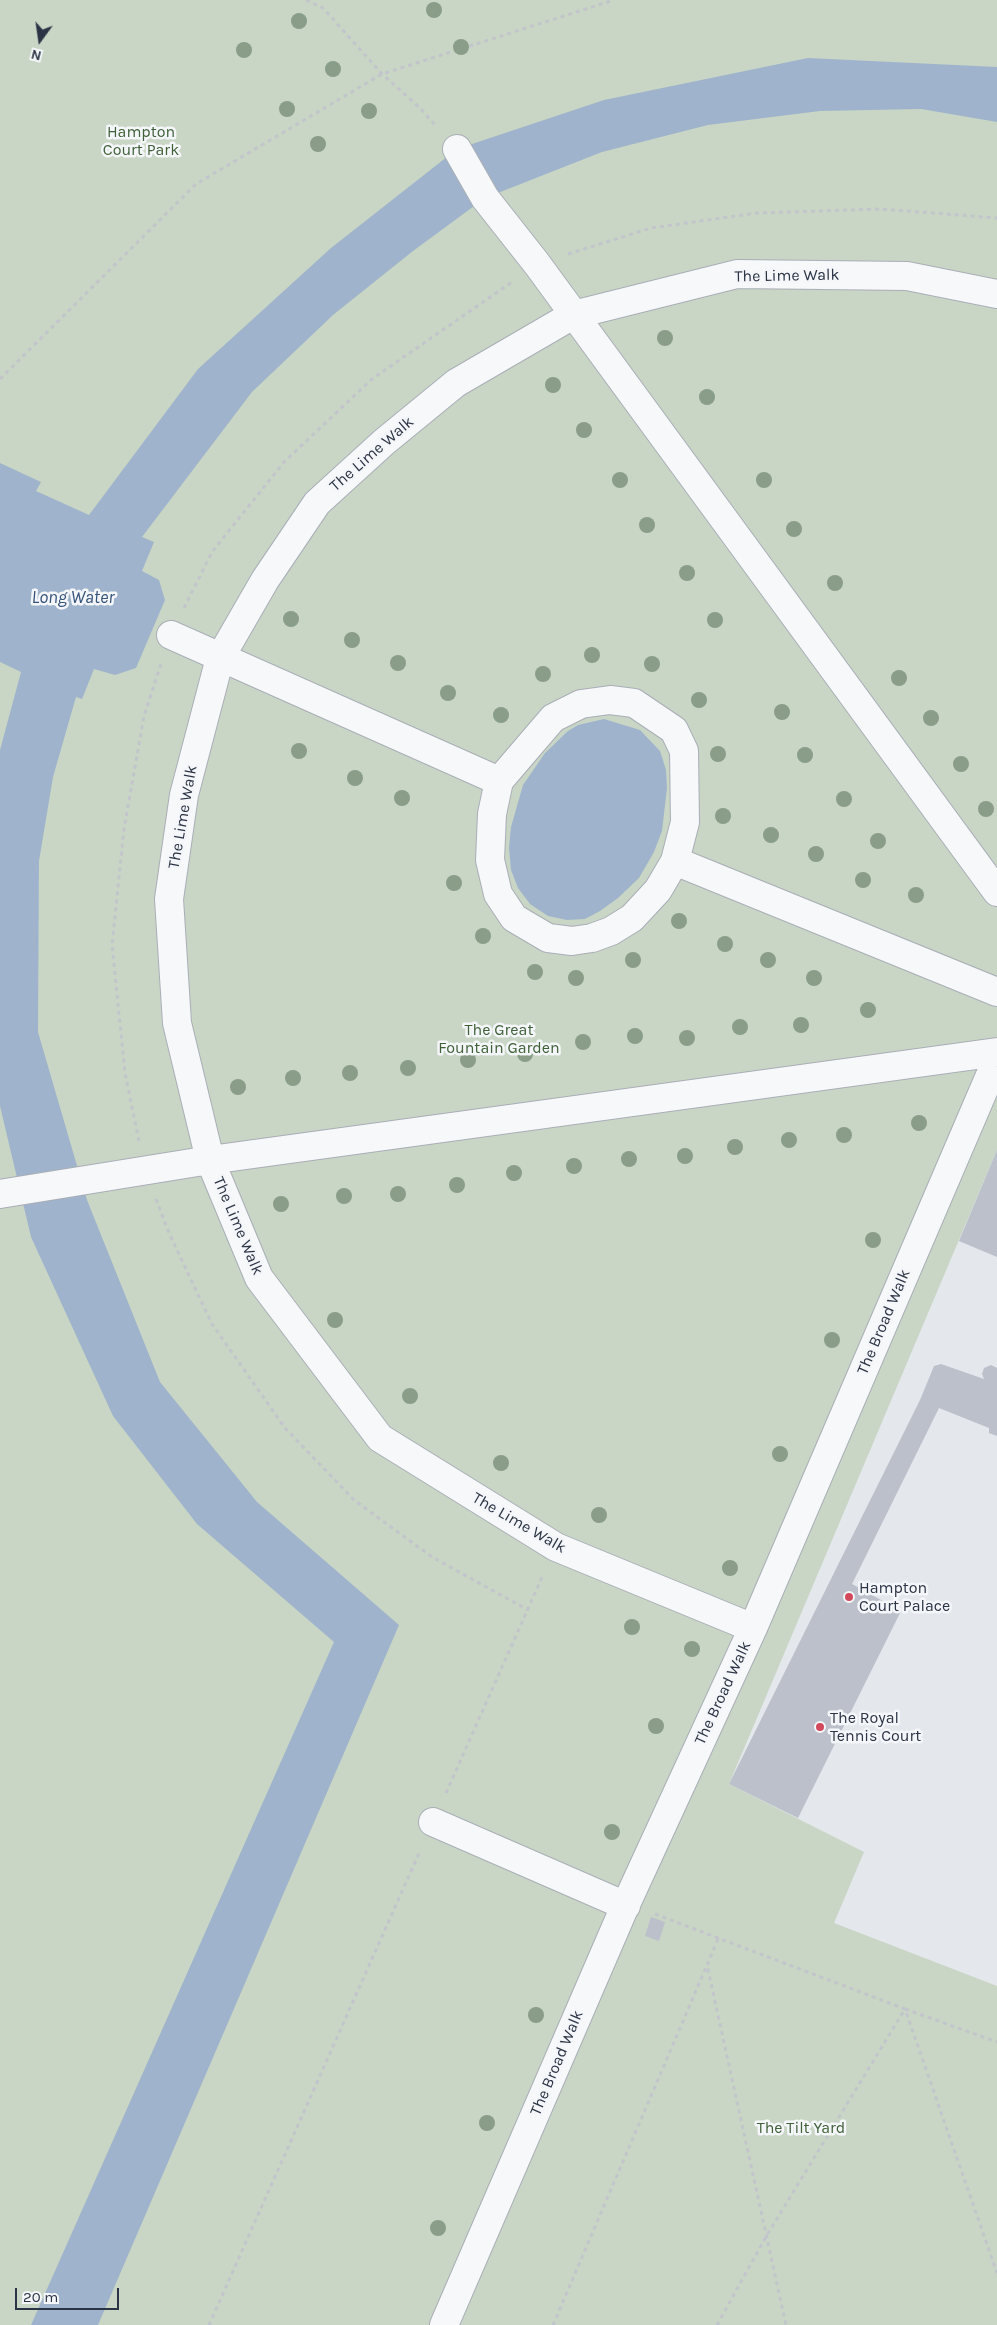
<!DOCTYPE html>
<style>
body{margin:0}
#map{position:relative;width:997px;height:2325px;overflow:hidden;background:#e4e7ec;font-family:Karla,sans-serif}
canvas{display:block}
.north{position:absolute;left:15px;top:15px;width:50px;height:50px;-webkit-text-stroke:4px #f4f6f9;paint-order:stroke;rotate:194deg;font-size:14px;font-weight:700;line-height:20px;text-align:center;color:#2b3445}
.north::after{content:'';display:block;margin:auto;width:18px;height:22px;background:#2b3445;clip-path:polygon(50% 0,100% 100%,50% 72%,0 100%)}
.scale{position:absolute;left:15px;top:2288px;width:104px;height:22px;box-sizing:border-box;border:2px solid #2b3445;border-top:0;padding-left:6px;font-size:15px;line-height:18px;white-space:nowrap;color:#2b3445;-webkit-text-stroke:4px #f4f6f9;paint-order:stroke}
</style>
<div id="map">
<canvas width="997" height="2325"></canvas>
<div class="north">N</div>
<div class="scale">20 m</div>
</div>
<script>
const ctx = document.querySelector('canvas').getContext('2d');
ctx.lineJoin = 'round';
function fillPath(path, color) {
  ctx.fillStyle = color;
  ctx.fill(path, 'evenodd');
}
function toPath(rows) {
  const path = new Path2D();
  for (const r of rows) {
    path.moveTo(r[0], r[1]);
    for (let i = 2; i < r.length; i += 2) path.lineTo(r[i], r[i + 1]);
  }
  return path;
}
function trace(path, color, width, dash) {
  ctx.strokeStyle = color;
  ctx.lineWidth = width;
  ctx.lineCap = dash ? 'butt' : 'round';
  ctx.setLineDash(dash || []);
  ctx.stroke(path);
}
function write(font, color, halo, rows, align = 'center') {
  ctx.font = font + ' Karla,sans-serif';
  ctx.lineWidth = 5;
  ctx.setLineDash([]);
  ctx.textBaseline = 'middle';
  ctx.strokeStyle = halo;
  ctx.fillStyle = color;
  for (const [text, x, y, turn = 0] of rows) {
    ctx.save();
    ctx.translate(x, y);
    ctx.rotate((+turn || 0) * Math.PI / 180);
    ctx.textAlign = isNaN(turn) ? turn : align;
    if (halo) ctx.strokeText(text, 0, 0);
    ctx.fillText(text, 0, 0);
    ctx.restore();
  }
}
fillPath(toPath([
 [0,0,997,0,997,1150,729,1784,864,1852,834,1923,997,1986,997,2325,0,2325]
]), '#c9d6c5');
fillPath(toPath([
 [808,58,997,67,997,122,921,109,820,111,708,125,602,152,485,198,413,251,333,315,252,392,142,537,154,542,142,571,159,580,165,600,136,668,115,675,94,669,82,699,76,697,53,777,39,861,38,1032,87,1200,160,1382,257,1502,399,1625,98,2325,31,2325,334,1642,197,1524,113,1416,31,1237,0,1106,0,750,21,672,0,662,0,463,41,482,36,491,89,515,198,369,331,248,457,149,604,100],
 [604,719,640,730,660,751,666,770,667,788,662,831,654,852,639,878,618,898,600,911,585,919,567,920,548,916,530,904,518,888,511,870,509,848,511,827,523,785,545,753,568,731,578,725]
]), '#9fb4cc');
fillPath(toPath([
 [997,1150,997,1257,959,1241],
 [941,1364,984,1379,982,1374,984,1368,991,1365,997,1368,997,1436,989,1433,989,1428,939,1408,852,1584,901,1611,798,1818,729,1784,920,1400,934,1366],
 [651,1917,665,1922,659,1941,645,1936]
]), '#bbc0ca');
const minor = toPath([
 [457,149,485,198,537,264,997,892],
 [171,635,499,781,492,814,490,860,498,894,514,918,548,938,572,941,592,938,611,931,632,918,658,890,675,861,997,992],
 [499,781,553,718,581,704,610,700,634,703,674,730,684,751,685,822,675,861],
 [0,1194,210,1160,997,1052],
 [753,1628,556,1547,380,1438,259,1278,210,1160,177,1023,169,899,184,795,220,658,265,580,317,503,384,442,456,383,573,315,737,274,907,276,997,294],
 [433,1822,626,1906],
 [444,2325,622,1913,753,1628,997,1059]
]);
trace(minor, '#a9aeb7', 30);
trace(toPath([
 [306,0,323,8,382,74,420,108,436,126],
 [568,254,651,228,757,213,881,209,997,218],
 [0,379,196,184,382,74,614,0],
 [184,608,212,552,284,462,372,379,512,282],
 [139,1141,125,1073,112,945,124,829,144,716,161,664],
 [156,1199,169,1233,212,1324,285,1428,354,1500,432,1557,528,1610],
 [446,1793,543,1575],
 [655,1914,905,2009,997,2273],
 [718,1939,707,1965,786,2325],
 [209,2325,420,1851],
 [553,2325,707,1965],
 [717,2325,767,2235,905,2009,997,2042]
]), '#c2c5cb', 3, [4, 4]);
trace(minor, '#f7f8fa', 28);
ctx.fillStyle = '#899d89';
for (const [x, y] of [
 [434,10],
 [299,21],
 [461,47],
 [244,50],
 [333,69],
 [287,109],
 [369,111],
 [318,144],
 [665,338],
 [553,385],
 [707,397],
 [584,430],
 [620,480],
 [764,480],
 [647,525],
 [794,529],
 [687,573],
 [835,583],
 [291,619],
 [715,620],
 [352,640],
 [592,655],
 [398,663],
 [652,664],
 [543,674],
 [899,678],
 [448,693],
 [699,700],
 [782,712],
 [501,715],
 [931,718],
 [299,751],
 [718,754],
 [805,755],
 [961,764],
 [355,778],
 [402,798],
 [844,799],
 [986,809],
 [723,816],
 [771,835],
 [878,841],
 [816,854],
 [863,880],
 [454,883],
 [916,895],
 [679,921],
 [483,936],
 [725,944],
 [633,960],
 [768,960],
 [535,972],
 [576,978],
 [814,978],
 [868,1010],
 [801,1025],
 [740,1027],
 [635,1036],
 [687,1038],
 [583,1042],
 [525,1054],
 [468,1060],
 [408,1068],
 [350,1073],
 [293,1078],
 [238,1087],
 [919,1123],
 [844,1135],
 [789,1140],
 [735,1147],
 [685,1156],
 [629,1159],
 [574,1166],
 [514,1173],
 [457,1185],
 [398,1194],
 [344,1196],
 [281,1204],
 [873,1240],
 [335,1320],
 [832,1340],
 [410,1396],
 [780,1454],
 [501,1463],
 [599,1515],
 [730,1568],
 [632,1627],
 [692,1649],
 [656,1726],
 [612,1832],
 [536,2015],
 [487,2123],
 [438,2228]
]) {
  ctx.beginPath();
  ctx.arc(x, y, 8, 0, 2 * Math.PI);
  ctx.fill();
}
for (const [x, y, r, color] of [
 [849,1597,5,"#d1495b"],
 [820,1727,5,"#d1495b"]
]) {
  const dot = new Path2D();
  dot.arc(x, y, r, 0, 2 * Math.PI);
  ctx.fillStyle = color;
  ctx.fill(dot);
  trace(dot, '#f4f6f9', 2);
}
write('16px', '#3f6138', '#f4f6f9', [
 ["Hampton",141,132],
 ["Court Park",141,150],
 ["The Great",499,1030],
 ["Fountain Garden",499,1048],
 ["The Tilt Yard",801,2128]
]);
write('16px', '#2b3445', '#f4f6f9', [
 ["The Lime Walk",787,276,-1],
 ["The Lime Walk",372,454,-41],
 ["The Lime Walk",183,817,-80],
 ["The Lime Walk",238,1226,67],
 ["The Broad Walk",884,1322,-67],
 ["The Lime Walk",519,1523,30],
 ["The Broad Walk",723,1693,-65],
 ["The Broad Walk",557,2063,-67]
]);
write('16px', '#2b3445', '#f4f6f9', [
 ["Hampton",859,1588],
 ["Court Palace",859,1606],
 ["The Royal",830,1718],
 ["Tennis Court",830,1736]
], 'left');
write('italic 18px', '#34527a', '#f4f6f9', [
 ["Long Water",73,598]
]);
</script>
